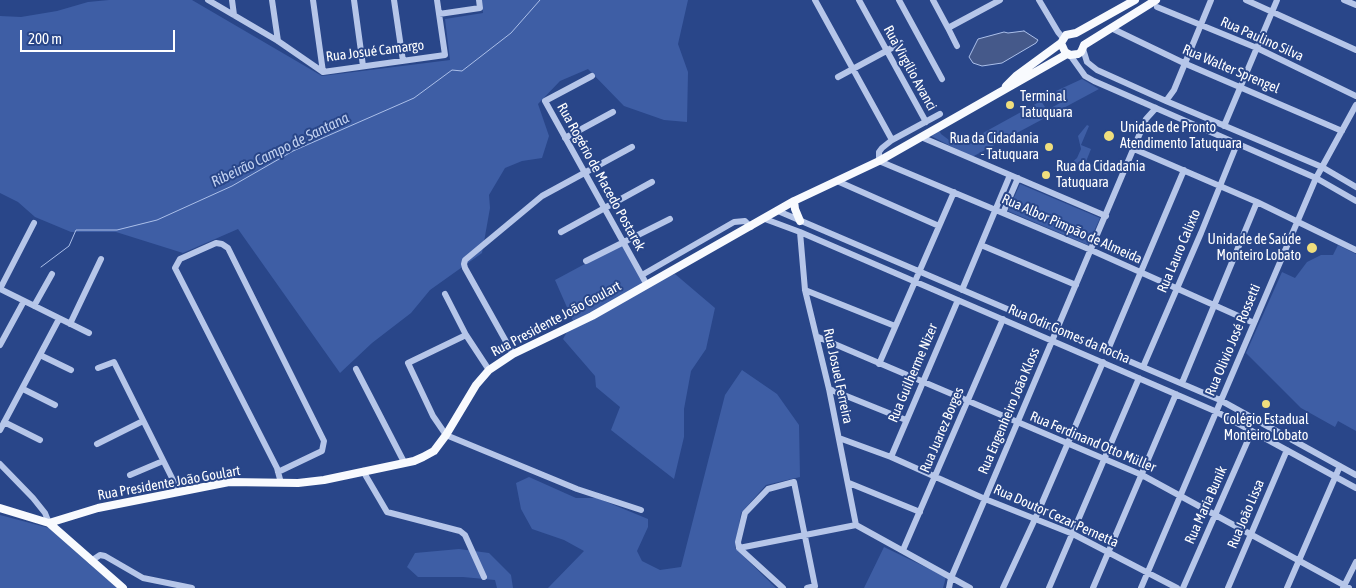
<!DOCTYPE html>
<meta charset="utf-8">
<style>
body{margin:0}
#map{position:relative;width:1356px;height:588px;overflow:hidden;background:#294689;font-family:"Asap Condensed",sans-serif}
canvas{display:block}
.scale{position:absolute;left:20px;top:30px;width:155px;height:22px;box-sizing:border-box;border:2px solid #fff;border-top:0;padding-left:6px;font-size:15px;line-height:18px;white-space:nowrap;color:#fff;-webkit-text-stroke:4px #294689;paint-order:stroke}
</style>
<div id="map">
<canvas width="1356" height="588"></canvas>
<div class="scale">200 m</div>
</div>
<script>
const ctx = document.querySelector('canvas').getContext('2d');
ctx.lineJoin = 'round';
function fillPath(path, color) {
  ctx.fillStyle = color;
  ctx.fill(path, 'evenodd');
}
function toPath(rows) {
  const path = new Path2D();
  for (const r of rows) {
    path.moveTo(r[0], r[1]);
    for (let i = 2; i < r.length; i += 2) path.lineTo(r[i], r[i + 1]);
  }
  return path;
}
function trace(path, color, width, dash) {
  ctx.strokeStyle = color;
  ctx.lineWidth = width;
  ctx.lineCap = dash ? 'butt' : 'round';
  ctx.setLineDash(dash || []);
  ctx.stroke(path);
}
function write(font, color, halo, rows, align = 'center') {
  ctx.font = font + ' "Asap Condensed",sans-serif';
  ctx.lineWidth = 4;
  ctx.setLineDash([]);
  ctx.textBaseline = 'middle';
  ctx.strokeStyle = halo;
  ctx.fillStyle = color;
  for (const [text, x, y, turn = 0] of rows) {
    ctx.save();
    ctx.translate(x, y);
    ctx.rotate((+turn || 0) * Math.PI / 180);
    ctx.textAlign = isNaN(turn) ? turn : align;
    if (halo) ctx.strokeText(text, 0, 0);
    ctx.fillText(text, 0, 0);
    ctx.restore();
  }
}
fillPath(toPath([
 [109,0,192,0,322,76,450,60,445,19,483,13,482,0,688,0,678,44,688,72,687,122,664,120,624,106,588,69,560,81,538,104,549,136,542,158,522,161,505,168,489,195,490,208,482,253,430,290,411,313,372,343,340,373,238,229,183,253,116,232,71,232,35,217,18,202,0,193,0,16,21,17,57,11,88,2],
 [1082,79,1099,89,972,157,931,136,939,130,941,134,949,140,963,144,1041,101,1047,110,1062,102,1056,91],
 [1087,125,1089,126,1081,145,1091,149,1085,164,1080,163,1073,168,1070,164,1077,158,1081,149,1078,136],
 [1020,184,1100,218,1088,245,1008,211],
 [622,244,645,286,675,274,715,308,706,349,691,371,684,409,684,437,674,479,611,430,620,407,596,387,595,376,563,339,573,321,555,280],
 [1338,245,1356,254,1356,431,1338,421,1335,427,1301,408,1246,353,1282,272,1295,278,1307,262,1321,255,1333,255],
 [742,370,777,394,799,425,800,477,766,485,741,513,735,548,776,588,548,588,584,551,564,540,532,529,521,509,516,483,529,477,576,498,597,498,648,519,648,527,637,551,642,561,660,570,681,567,725,395],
 [0,515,49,528,117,588,0,588],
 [884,547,946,577,943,588,864,588],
 [459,549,489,553,511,575,513,588,497,588,495,580,463,577,418,577,407,567,415,553]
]), '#3e5ea5');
const water = toPath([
 [1024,31,1038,40,1036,43,1002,63,982,66,973,63,969,57,978,39,1004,32,1008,33,1024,31]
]);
fillPath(water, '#45598a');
trace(water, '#abbfe9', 1);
trace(toPath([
 [41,267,69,246,76,230,117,230,157,220,232,186,293,151,414,98,452,70,462,71,511,33,540,0]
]), '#abbfe9', 1);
trace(toPath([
 [208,0,278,41,323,72,445,55,437,0],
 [232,0,234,15],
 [272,0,278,41],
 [313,0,323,72],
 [354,0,363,66],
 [394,0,403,61],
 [815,0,892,140],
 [859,0,926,122],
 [899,0,942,79],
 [933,0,948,28,1000,0],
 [1039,0,1058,32,1063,38],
 [1246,0,1356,50],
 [1344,0,1356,5],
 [1157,7,1257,48,1356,96],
 [439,14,480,8,479,0],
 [948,28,957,46],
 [1111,28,1186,64,1342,131],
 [1083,49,1087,62,1097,70,1166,101,1322,167,1356,187],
 [1070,55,1085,76,1094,81,1316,178,1356,201],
 [592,76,545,101,647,285],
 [838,77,901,43],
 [1166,101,1174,90,1211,0],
 [940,114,892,140,882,148,879,152,879,161,1091,250,1254,323],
 [1224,126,1277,0],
 [921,137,1106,216],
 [565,138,613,112],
 [1134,149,1257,202,1356,250],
 [837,181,939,226],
 [778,211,1220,400,1356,475],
 [1003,213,1018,178],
 [765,219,800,232,1217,412,1356,488],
 [561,232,652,182],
 [800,232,805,290,829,389,856,525],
 [981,245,1076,285],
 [586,261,670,219],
 [642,275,734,222,745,221,751,227],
 [0,289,89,333],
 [0,289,34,223],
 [805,290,895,326],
 [962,290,1010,175],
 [445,294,466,335,489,370],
 [34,306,52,274],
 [70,324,101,259],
 [466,335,408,363,433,416,446,435,577,489,641,510],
 [818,337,1142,475,1349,588],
 [0,345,24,301],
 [1107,352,1184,170],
 [513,354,465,268,464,264,465,260,542,196,632,147],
 [40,355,71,370],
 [879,364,954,192],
 [1143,367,1201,233,1237,144],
 [98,368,114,362,179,492],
 [356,369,404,462],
 [1182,383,1257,202],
 [23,389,55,405],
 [829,389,906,420],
 [4,422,40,440],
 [0,430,59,319],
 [839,438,891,457,985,499,1073,534,1177,588],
 [97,444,143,421],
 [891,457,958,300],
 [0,464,33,498,45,513,49,523],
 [363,471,387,512,460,531,465,535,484,577],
 [278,472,322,451,324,441,228,248,222,244,216,243,180,259,175,268,277,468,281,483],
 [130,475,163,461],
 [849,483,920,512],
 [739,548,856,525,970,588],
 [739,548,738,542,745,513,768,489,794,482,815,586,807,588],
 [739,548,783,588],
 [903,550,1003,319],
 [91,561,100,555,105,556,143,578,192,588],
 [949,588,951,578,985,499,1146,119,1156,108],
 [1003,588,1035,519,1103,362],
 [1049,588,1139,378],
 [1093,588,1176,394],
 [1141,588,1316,178,1356,105],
 [1183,588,1252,431],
 [1228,588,1287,450],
 [1287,588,1340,466],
 [1343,588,1356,562]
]), '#b6c6e9', 6);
trace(toPath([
 [1135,0,1076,33,1066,35,1061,43,1065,52,1070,55,1078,54,1081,52,1084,45,1156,0],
 [1006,86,1016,76,1061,43],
 [794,201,795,209,800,221],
 [0,508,49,523,123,588],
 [49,523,98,508,229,482,298,483,324,480,414,461,423,457,434,451,446,435,476,385,489,370,513,354,592,316,794,201,879,161,1067,54]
]), '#f8fafe', 8);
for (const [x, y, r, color] of [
 [1010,105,5,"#f0de7d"],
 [1109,136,6,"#f0de7d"],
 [1049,147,5,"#f0de7d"],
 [1046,175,5,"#f0de7d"],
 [1312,248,6,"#f0de7d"],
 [1266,404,5,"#f0de7d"]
]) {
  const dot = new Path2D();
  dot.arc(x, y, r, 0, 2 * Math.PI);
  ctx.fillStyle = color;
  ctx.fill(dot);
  trace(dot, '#294689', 2);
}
write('14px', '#fff', '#294689', [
 ["Rua Paulino Silva",1262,39,24],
 ["Rua Josué Camargo",375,51,-7],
 ["Rua Virgílio Avanci",910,68,61],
 ["Rua Walter Sprengel",1231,69,23],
 ["Rua Rogério de Macedo Postarek",601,177,61],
 ["Rua Albor Pimpão de Almeida",1072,229,24],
 ["Rua Lauro Calixto",1179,251,-67],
 ["Rua Presidente João Goulart",556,319,-28],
 ["Rua Odir Gomes da Rocha",1069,334,23],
 ["Rua Olivio José Rossetti",1233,340,-67],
 ["Rua Guilherme Nizer",913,373,-67],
 ["Rua Josuel Ferreira",838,376,78],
 ["Rua Engenheiro João Kloss",1009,411,-67],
 ["Rua Juarez Borges",942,430,-67],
 ["Rua Ferdinand Otto Müller",1093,442,23],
 ["Rua Presidente João Goulart",169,483,-10],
 ["Rua Maria Bunik",1206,505,-66],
 ["Rua João Lissa",1246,514,-67],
 ["Rua Doutor Cezar Pernetta",1056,516,24]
]);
write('14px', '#fff', '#294689', [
 ["Terminal",1020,97],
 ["Tatuquara",1020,113],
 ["Unidade de Pronto",1120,128],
 ["Atendimento Tatuquara",1120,144],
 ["Rua da Cidadania",1039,139,"right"],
 ["- Tatuquara",1039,155,"right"],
 ["Rua da Cidadania",1056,167],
 ["Tatuquara",1056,183],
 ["Unidade de Saúde",1301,240,"right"],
 ["Monteiro Lobato",1301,256,"right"],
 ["Colégio Estadual",1266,420,"center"],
 ["Monteiro Lobato",1266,436,"center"]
], 'left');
write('italic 15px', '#c2d1f0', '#294689', [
 ["Ribeirão Campo de Santana",280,150,-26]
]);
</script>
